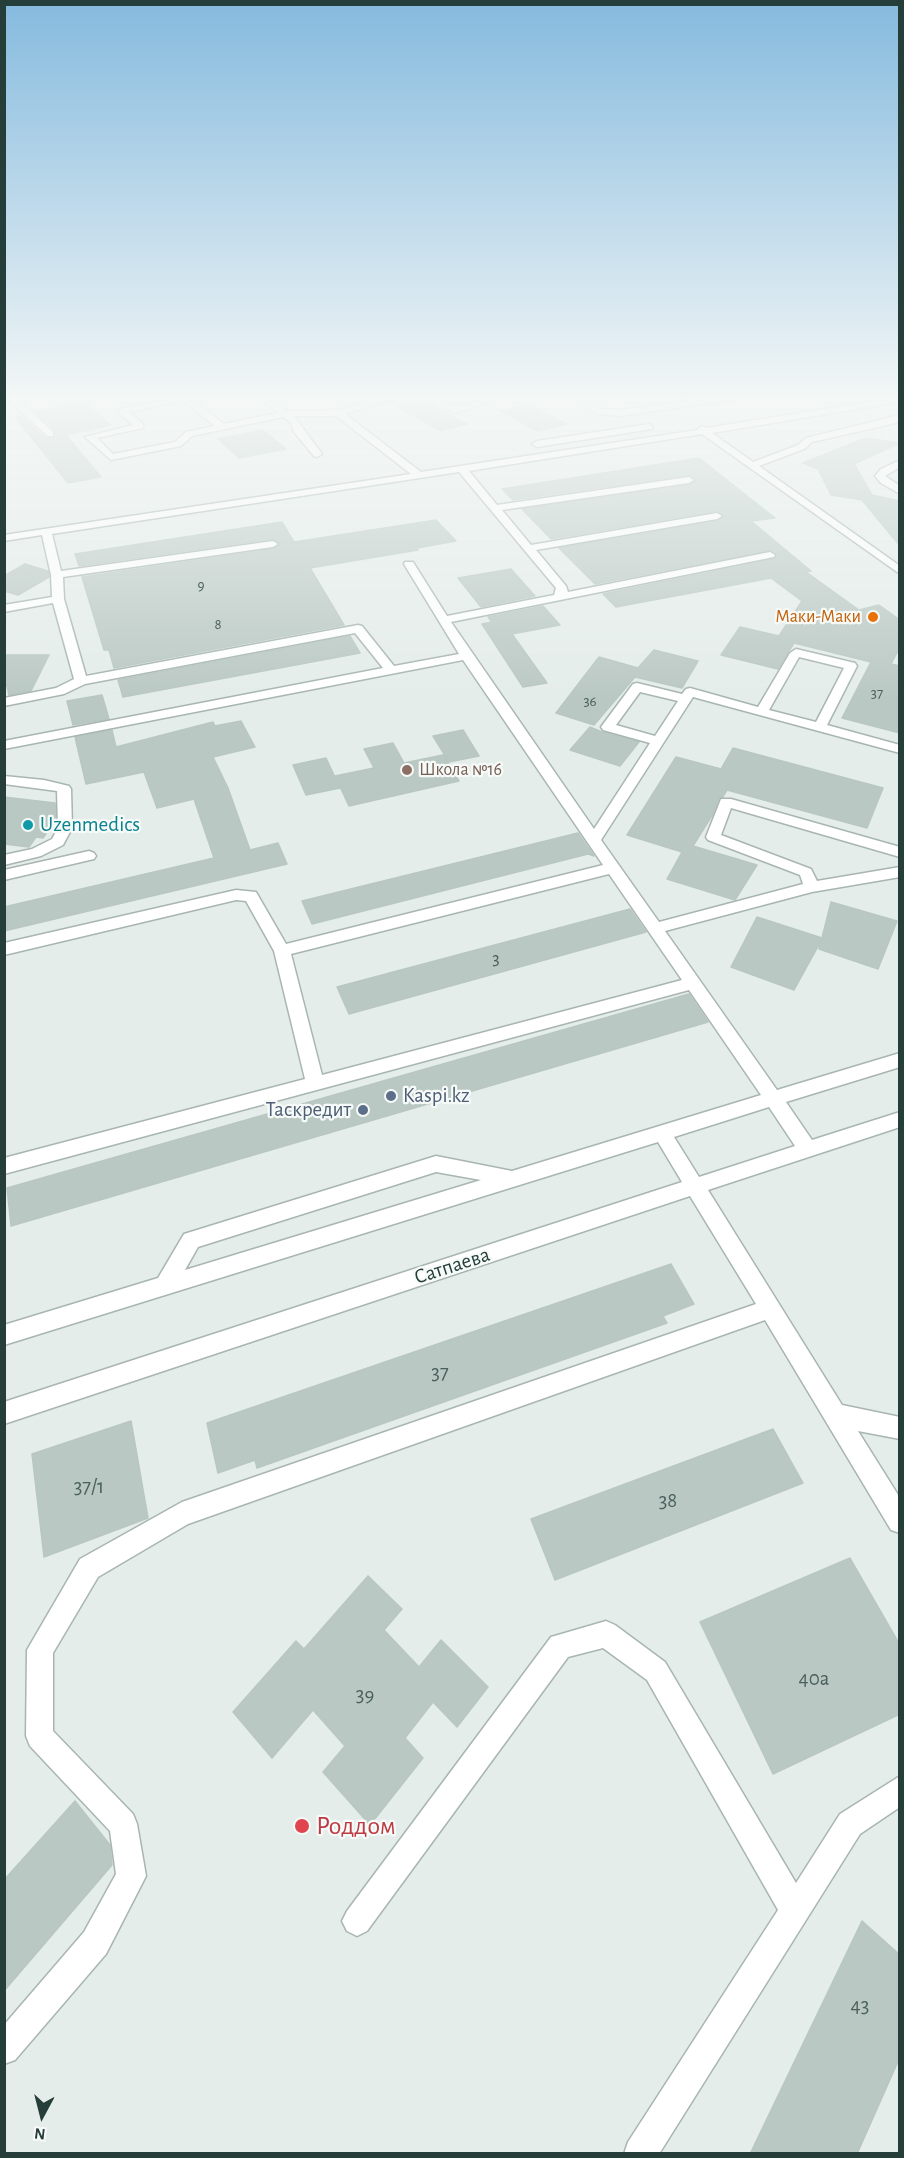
<!DOCTYPE html>
<meta charset="utf-8">
<style>
body{margin:0}
#map{position:relative;width:904px;height:2158px;overflow:hidden;background:#e5edea;font-family:"Alegreya Sans",sans-serif}
canvas{display:block}
.frame{position:absolute;inset:0;border:6px solid #253e39;pointer-events:none}
.north{position:absolute;left:12px;top:2086px;width:60px;height:60px;-webkit-text-stroke:4px #f6faf8;paint-order:stroke;rotate:187deg;font-size:16px;font-weight:700;line-height:24px;text-align:center;color:#253e39}
.north::after{content:'';display:block;margin:auto;width:21px;height:27px;background:#253e39;clip-path:polygon(50% 0,100% 100%,50% 72%,0 100%)}
</style>
<div id="map">
<canvas width="904" height="2158"></canvas>
<div class="frame"></div>
<div class="north">N</div>
</div>
<script>
const ctx = document.querySelector('canvas').getContext('2d');
ctx.lineJoin = 'round';
function fillPath(path, color) {
  ctx.fillStyle = color;
  ctx.fill(path, 'evenodd');
}
function toPath(rows) {
  const path = new Path2D();
  for (const r of rows) {
    path.moveTo(r[0], r[1]);
    for (let i = 2; i < r.length; i += 2) path.lineTo(r[i], r[i + 1]);
  }
  return path;
}
function trace(path, color, width, dash) {
  ctx.strokeStyle = color;
  ctx.lineWidth = width;
  ctx.lineCap = dash ? 'butt' : 'round';
  ctx.setLineDash(dash || []);
  ctx.stroke(path);
}
function write(font, color, halo, rows, align = 'center') {
  ctx.font = font + ' "Alegreya Sans",sans-serif';
  ctx.lineWidth = 4.5;
  ctx.setLineDash([]);
  ctx.textBaseline = 'middle';
  ctx.strokeStyle = halo;
  ctx.fillStyle = color;
  for (const [text, x, y, turn = 0] of rows) {
    ctx.save();
    ctx.translate(x, y);
    ctx.rotate((+turn || 0) * Math.PI / 180);
    ctx.textAlign = isNaN(turn) ? turn : align;
    if (halo) ctx.strokeText(text, 0, 0);
    ctx.fillText(text, 0, 0);
    ctx.restore();
  }
}
const building = toPath([
 [421,399,467,424,441,431,396,406,421,399],
 [82,401,111,425,66,435,101,477,68,483,15,417,22,416,45,438,53,438,55,430,35,412,82,401],
 [529,404,567,424,537,431,501,411,529,404],
 [263,430,286,449,239,458,218,439,263,430],
 [866,438,900,443,854,464,872,495,900,501,900,546,862,500,831,495,818,469,803,463,866,438],
 [699,458,775,518,751,521,811,571,806,572,859,610,879,605,900,620,900,647,891,664,900,666,900,733,842,718,871,662,794,643,778,669,721,655,740,627,779,636,802,601,771,578,616,607,603,594,774,559,777,554,771,550,595,584,559,548,717,521,724,517,718,511,551,539,522,509,689,485,696,481,695,478,689,475,513,500,502,489,699,458],
 [436,520,456,541,417,548,418,550,310,568,344,625,114,668,109,650,104,650,82,577,273,549,280,543,273,539,79,566,75,554,282,522,294,542,436,520],
 [25,564,48,571,49,577,18,595,4,591,4,576,25,564],
 [511,569,535,596,481,607,458,578,511,569],
 [543,606,560,625,512,634,547,683,523,687,482,624,492,622,488,617,543,606],
 [350,636,360,653,123,697,118,680,350,636],
 [654,650,698,661,682,688,635,677,594,725,556,713,599,657,638,668,654,650],
 [4,655,49,655,31,691,9,695,7,686,4,686,4,655],
 [102,695,109,719,73,725,67,701,102,695],
 [241,721,255,747,213,757,228,788,250,850,278,843,287,864,4,931,4,907,214,858,194,799,157,808,144,772,86,784,75,737,112,730,116,747,213,722,215,726,241,721],
 [590,727,602,732,639,742,620,766,570,750,590,727],
 [463,730,479,756,449,762,433,736,463,730],
 [393,743,404,763,443,755,459,781,349,806,335,776,374,768,364,749,393,743],
 [733,748,883,788,867,828,727,790,723,797,719,798,713,814,693,846,757,865,735,900,667,879,682,852,627,835,676,757,721,769,733,748],
 [326,758,340,788,306,795,293,765,326,758],
 [4,797,55,803,56,819,43,838,36,837,29,847,4,844,4,797],
 [578,833,594,856,588,854,312,924,302,901,578,833],
 [831,902,897,921,878,969,819,949,821,941,794,990,731,967,757,917,822,938,831,902],
 [630,909,646,932,349,1014,337,987,630,909],
 [689,994,708,1022,11,1226,7,1188,689,994],
 [671,1264,694,1304,663,1316,667,1323,257,1468,255,1460,218,1473,207,1423,671,1264],
 [131,1421,148,1518,44,1557,32,1454,131,1421],
 [773,1429,803,1483,555,1580,531,1519,773,1429],
 [850,1558,900,1645,900,1714,773,1774,700,1622,850,1558],
 [368,1576,402,1609,384,1630,419,1667,441,1640,488,1687,457,1727,433,1702,405,1738,423,1758,370,1825,323,1772,345,1746,313,1710,272,1758,233,1712,296,1641,304,1649,368,1576],
 [75,1801,110,1845,112,1865,4,1991,4,1880,75,1801],
 [862,1921,900,1955,900,2057,857,2154,750,2154,862,1921]
]);
fillPath(building, '#bac8c3');
trace(building, '#b8c7c1', 1.5);
const minor = toPath([
 [6,397,15,397,53,432,53,436,47,436,6,397],
 [177,397,189,397,224,424,278,413,259,397,268,397,287,411,338,410,366,403,361,397,370,397,374,401,386,397,400,397,345,414,421,472,697,430,701,426,706,428,900,397,900,402,712,433,753,462,798,445,806,438,900,415,900,421,892,424,812,442,804,449,759,466,900,566,900,574,702,434,469,471,497,505,689,477,694,480,689,483,502,510,531,545,717,513,722,516,717,519,536,550,566,586,568,592,770,552,775,555,774,557,451,622,594,829,650,743,603,730,601,727,633,684,637,683,682,694,686,689,690,688,758,707,790,653,796,649,855,663,857,666,827,725,900,745,900,753,693,697,601,840,659,922,803,884,800,875,708,840,706,837,721,799,731,799,900,847,900,857,731,808,721,835,811,869,817,881,900,867,900,877,812,892,665,931,777,1090,900,1053,900,1067,786,1102,812,1140,900,1112,900,1127,708,1190,842,1405,900,1417,900,1439,858,1431,900,1498,900,1533,891,1530,765,1320,188,1524,98,1577,53,1653,53,1731,133,1814,137,1824,146,1876,106,1954,15,2060,4,2064,4,2025,84,1932,116,1874,110,1831,30,1746,26,1736,27,1650,80,1559,182,1502,756,1304,690,1196,4,1424,4,1402,682,1182,658,1142,4,1345,4,1325,158,1278,184,1234,436,1156,512,1171,761,1095,689,990,4,1174,4,1158,305,1079,274,951,246,901,236,900,4,955,4,943,236,890,256,892,286,944,603,865,463,660,4,749,4,741,383,668,355,633,85,684,64,694,4,706,4,698,56,688,74,679,53,603,4,612,4,605,52,597,51,575,42,535,4,541,4,535,411,474,336,416,294,416,322,454,317,457,314,456,294,432,291,423,283,417,192,436,181,446,111,460,85,437,133,425,119,413,119,409,177,397],
 [183,401,215,426,186,432,175,442,113,454,97,438,143,428,143,424,129,412,183,401],
 [459,472,556,588,554,595,447,616,413,562,405,562,404,564,459,654,394,666,362,626,358,625,86,676,64,599,63,577,273,547,278,544,273,541,61,571,52,534,459,472],
 [799,657,844,668,816,722,769,710,799,657],
 [640,692,678,701,655,736,616,725,640,692],
 [609,874,682,980,322,1075,291,954,609,874],
 [769,1107,795,1146,699,1177,674,1137,769,1107],
 [436,1172,481,1180,185,1270,198,1247,436,1172],
 [427,397,438,397,457,407,492,397,506,397,456,413,427,397],
 [567,397,578,397,603,409,620,410,714,397,737,397,733,400,620,416,598,414,567,397],
 [649,424,652,425,652,429,537,447,532,444,537,441,649,424],
 [900,460,900,467,885,476,900,486,900,494,881,483,875,476,881,469,900,460],
 [4,776,44,780,69,786,71,789,72,828,63,845,41,856,4,865,4,855,32,849,52,839,58,828,57,791,4,784,4,776],
 [89,851,94,853,96,856,94,859,4,880,4,870,89,851],
 [606,1621,615,1625,665,1662,796,1883,840,1814,900,1776,900,1807,860,1834,659,2154,624,2154,628,2142,778,1910,647,1680,603,1648,568,1657,367,1931,357,1936,347,1931,342,1921,347,1911,551,1637,606,1621]
]);
trace(minor, '#a8b5b1', 3);
fillPath(minor, '#fff');
const sky = ctx.createLinearGradient(0, 0, 0, 699);
sky.addColorStop(0, '#85bade');
sky.addColorStop(0.57, '#f3f7f6');
sky.addColorStop(1, '#f3f7f600');
ctx.fillStyle = sky;
ctx.fillRect(0, 0, 904, 699);
for (const [x, y, r, color] of [
 [873,617,6,"#e8710a"],
 [407,770,6,"#8d6e63"],
 [28,825,6,"#0f9aa8"],
 [391,1096,6,"#5c6f8a"],
 [363,1110,6,"#5c6f8a"],
 [302,1826,8,"#e0444e"]
]) {
  const dot = new Path2D();
  dot.arc(x, y, r, 0, 2 * Math.PI);
  ctx.fillStyle = color;
  ctx.fill(dot);
  trace(dot, '#f6faf8', 2);
}
write('15px', '#4a605c', null, [
 ["9",201,585],
 ["8",218,624],
 ["37",877,693],
 ["36",590,701]
]);
write('18px', '#c56008', '#f6faf8', [
 ["Маки-Маки",861,617]
], 'right');
write('18px', '#785e54', '#f6faf8', [
 ["Школа №16",419,770]
], 'left');
write('18px', '#4a605c', null, [
 ["3",496,959]
]);
write('21px', '#0d838f', '#f6faf8', [
 ["Uzenmedics",40,825]
], 'left');
write('21px', '#4e5e75', '#f6faf8', [
 ["Kaspi.kz",403,1096],
 ["Таскредит",351,1110,"right"]
], 'left');
write('21px', '#253e39', '#f6faf8', [
 ["Сатпаева",452,1266,-18]
]);
write('21px', '#4a605c', null, [
 ["37",440,1373],
 ["37/1",89,1487],
 ["38",668,1501],
 ["40а",814,1679],
 ["39",365,1695],
 ["43",860,2006]
]);
write('26px', '#be3a42', '#f6faf8', [
 ["Роддом",316,1826]
], 'left');
</script>
